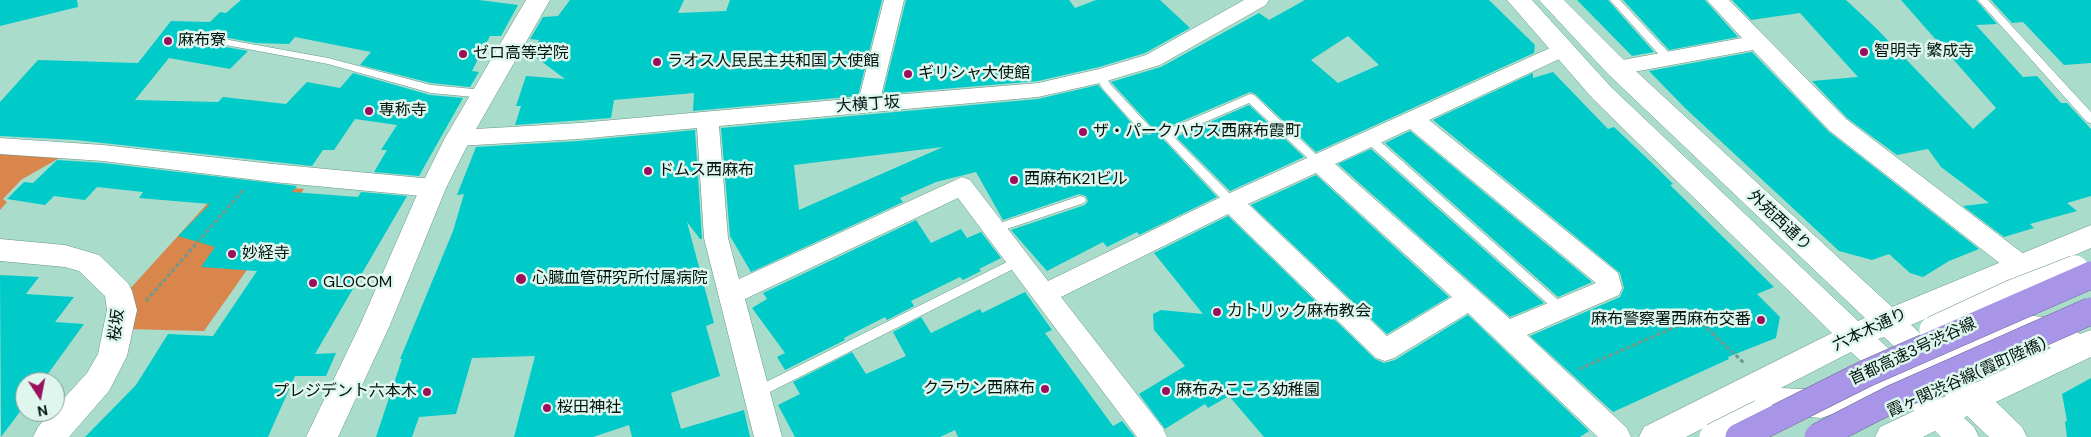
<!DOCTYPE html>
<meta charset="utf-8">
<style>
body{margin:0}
#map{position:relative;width:2091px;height:437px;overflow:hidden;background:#aadccc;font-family:"DM Sans",sans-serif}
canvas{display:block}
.north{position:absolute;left:15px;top:372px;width:50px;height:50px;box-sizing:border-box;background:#def6ee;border:1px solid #869c95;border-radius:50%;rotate:169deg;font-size:14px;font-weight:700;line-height:20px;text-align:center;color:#02140f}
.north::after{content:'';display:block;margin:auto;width:18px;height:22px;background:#9b0f5e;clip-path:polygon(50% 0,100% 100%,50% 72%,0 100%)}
</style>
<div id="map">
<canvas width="2091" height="437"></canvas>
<div class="north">N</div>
</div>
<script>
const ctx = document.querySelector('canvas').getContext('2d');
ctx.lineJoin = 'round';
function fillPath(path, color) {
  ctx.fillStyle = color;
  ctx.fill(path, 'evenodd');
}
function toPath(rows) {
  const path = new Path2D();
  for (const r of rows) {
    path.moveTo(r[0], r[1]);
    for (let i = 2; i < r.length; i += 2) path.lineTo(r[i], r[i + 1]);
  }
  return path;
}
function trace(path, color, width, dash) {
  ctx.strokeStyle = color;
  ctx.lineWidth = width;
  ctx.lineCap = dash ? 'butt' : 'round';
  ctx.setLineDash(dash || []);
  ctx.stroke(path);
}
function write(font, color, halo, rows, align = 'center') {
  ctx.font = font + ' "DM Sans","Noto Sans JP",sans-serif';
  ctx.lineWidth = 5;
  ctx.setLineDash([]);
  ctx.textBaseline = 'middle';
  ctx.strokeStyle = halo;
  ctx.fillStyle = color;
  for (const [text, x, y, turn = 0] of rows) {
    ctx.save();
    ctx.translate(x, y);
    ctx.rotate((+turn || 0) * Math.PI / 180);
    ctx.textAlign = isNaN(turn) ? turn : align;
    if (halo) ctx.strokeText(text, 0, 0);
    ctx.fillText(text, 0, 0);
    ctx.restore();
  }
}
fillPath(toPath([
 [0,154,61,157,21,180,3,199,7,202,0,210],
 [225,179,243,184,304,189,204,331,127,329,128,291,207,204]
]), '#d8864c');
fillPath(toPath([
 [0,0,77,0,78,7,0,26],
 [241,0,479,0,518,5,501,36,490,36,472,71,479,72,470,87,431,83,360,65,371,52,295,37,289,44,256,43,218,36,211,41,215,45,248,51,230,69,169,58,135,100,218,102,223,97,286,104,307,82,340,88,353,73,430,95,463,98,419,176,374,172,387,150,381,150,397,125,355,119,334,150,323,150,312,166,76,140,0,136,0,102,38,60,138,63,171,21,210,22,220,12,226,13],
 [570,0,684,0,678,13,726,11,730,0,882,0,858,96,693,111,694,93,614,100,611,118,515,125,521,106,516,106,526,76,565,79,533,55,539,40,530,39,543,17,558,16],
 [906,0,1069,0,1075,8,1096,0,1160,0,1190,28,1145,53,1099,67,1038,81,883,94],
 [1305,0,1489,0,1535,45,1534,53,1316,152,1255,94,1250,92,1161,130,1160,136,1217,197,1139,235,1137,232,1107,247,1103,242,1047,271,1011,230,1085,205,1088,201,1086,196,1079,194,1003,220,976,172,936,182,900,198,903,202,751,272,730,236,721,128,1038,99,1098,85,1141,134,1150,135,1153,131,1151,126,1111,82,1161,67,1259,13,1269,20],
 [1348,36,1379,65,1338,83,1311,60],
 [943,147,799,210,794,165],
 [1577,0,1608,0,1654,52,1632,56],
 [1623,0,1705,0,1738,37,1669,50],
 [1732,0,1846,0,1876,28,1973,129,1996,108,1901,0,1976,0,1997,24,1976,25,2023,77,2037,76,2061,103,2067,103,2091,129,2091,196,2067,203,2077,211,2030,224,2034,228,2004,237,1963,206,1989,203,1941,167,1928,149,1897,155,1847,118,1812,81,1858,77,1800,13,1751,20],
 [1991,0,2091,0,2091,63,2064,65,2023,22,2012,23],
 [1752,52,1829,132,1979,249,1949,261,1923,277,1910,273,1889,254,1872,260,1839,251,1685,108,1649,71],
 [1553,72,1608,129,1614,127,1653,164,1673,184,1670,185,1774,287,1757,294,1780,317,1776,338,1728,357,1729,359,1613,412,1530,336,1620,297,1624,288,1620,273,1433,120,1533,73,1533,78],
 [1249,105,1304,157,1230,191,1176,137],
 [695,130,702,239,700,239,687,222,714,323,706,326,720,376,671,393,681,429,744,410,750,437,632,437,629,425,593,437,514,437,535,356,472,358,456,414,419,417,412,437,376,437,402,359,400,359,453,231,464,194,457,195,476,147,579,141],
 [1410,131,1592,282,1558,297,1385,143],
 [1371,149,1544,303,1510,317,1338,164],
 [57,160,103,163,297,186,292,192,358,197,361,192,407,196,315,354,336,353,326,376,295,376,268,437,85,437,136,385,168,334,213,336,257,271,201,267,215,247,178,236,210,204,139,198,143,192,97,187,85,200,54,196,45,205,7,199,24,182,33,183],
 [1316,175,1449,297,1387,334,1251,205],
 [1228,216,1375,359,1384,363,1395,360,1468,315,1589,431,1580,437,1264,437,1229,396,1208,408,1205,404,1165,429,1139,394,1185,366,1154,330,1153,314,1161,310,1203,314,1154,253],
 [916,220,931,243,961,229,967,238,981,232,1001,258,979,269,981,271,963,280,960,277,911,301,914,306,887,320,885,317,844,338,845,340,785,370,777,357,785,353,752,308,767,299,763,293],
 [0,275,39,277,26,294,74,297,55,322,84,324,42,382,25,382,25,405,1,437],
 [1025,292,1052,330,1045,333,1113,426,1122,421,1135,437,958,437,955,430,940,437,795,437,778,405,800,394,793,382,852,352,866,374,906,356,893,332,921,317,931,333,980,309,982,313],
 [2091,378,2091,437,2067,437,2065,422,2067,421,2062,394]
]), '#01cbc9');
const lane = toPath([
 [1610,0,1620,0,1671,55,1672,57,1671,59,1663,59,1610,0],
 [1978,0,1988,0,2091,112,2091,123,2087,122,1978,0],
 [218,38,328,58,431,85,484,90,489,94,484,98,431,93,328,64,215,43,213,41,218,38],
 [1100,73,1104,74,1111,85,1150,127,1151,130,1150,133,1142,133,1103,89,1095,76,1100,73],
 [1250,94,1254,95,1325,163,1320,167,1316,166,1249,103,1173,136,1235,199,1237,202,1231,206,1227,205,1161,135,1162,132,1250,94],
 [1370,135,1374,136,1565,306,1567,309,1565,312,1561,314,1557,312,1366,142,1365,139,1370,135],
 [1080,196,1084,197,1086,200,1084,203,995,233,991,232,989,229,991,226,1080,196],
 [1019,256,1023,258,1025,261,1023,264,760,397,756,398,752,397,750,393,752,389,1019,256]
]);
const street = toPath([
 [884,0,904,0,881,96,1038,83,1099,69,1146,55,1244,0,1269,0,1266,5,1160,65,1100,83,1038,97,719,126,728,238,739,279,962,177,970,180,1048,281,1223,196,1561,43,1568,45,1571,50,1568,55,1429,120,1618,273,1622,288,1619,295,1527,335,1627,428,1631,437,1598,437,1468,313,1394,358,1385,361,1376,358,1228,214,1061,297,1163,428,1167,437,1137,437,958,198,745,299,782,437,754,437,704,238,697,128,579,139,458,146,450,144,447,138,450,132,458,130,579,123,859,98,884,0],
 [1410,129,1596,283,1510,319,1335,164,1410,129],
 [1316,173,1452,297,1387,336,1248,204,1316,173],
 [1707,0,1729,0,1846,119,2029,258,2032,265,2029,272,2020,275,2011,272,1830,131,1753,50,1617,75,1610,73,1606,68,1610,63,1617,61,1742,38,1707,0],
 [0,138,103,145,273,164,433,179,441,182,445,188,441,194,433,197,273,182,103,161,0,154,0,138]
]);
const secondary = toPath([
 [526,0,550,0,471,138,446,188,390,325,338,437,306,437,360,325,420,188,445,138,526,0],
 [1507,0,1532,0,1611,87,1858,321,1865,318,1608,74,1539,0,1564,0,1626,62,1892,307,2091,225,2091,248,1911,325,1930,342,2016,314,2043,317,2067,325,2080,334,2091,330,2091,357,1996,402,2022,427,2027,437,1989,437,1967,416,1964,418,1974,427,1979,437,1941,437,1935,431,1923,437,1875,437,1880,427,1914,411,1895,393,1821,418,1764,413,1731,418,1727,416,1686,437,1639,437,1644,427,1832,333,1593,99,1507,0],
 [1884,337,1914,365,1907,365,1878,339,1884,337],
 [2016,338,2041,341,2051,348,1975,383,1950,361,2016,338],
 [1851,352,1873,372,1821,390,1781,388,1851,352],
 [1928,379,1946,396,1942,398,1926,383,1928,379],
 [0,239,65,245,99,255,128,283,132,291,137,310,127,356,109,391,69,437,33,437,38,427,51,412,55,412,55,408,87,373,98,354,107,310,105,296,79,271,65,267,0,261,0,239]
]);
trace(lane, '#679789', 1);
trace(street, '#679789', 1);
trace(secondary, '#679789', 1);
trace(toPath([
 [146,301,244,189],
 [1579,369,1696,318,1744,363]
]), '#71988c', 3, [4, 2.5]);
fillPath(lane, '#fff');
fillPath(street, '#fff');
fillPath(secondary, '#fff');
const secondaryBridge = toPath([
 [1933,330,2013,293,2075,269],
 [1713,437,1761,413]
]);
const highwayBridge = toPath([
 [1739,437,1867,373,2091,275],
 [1818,437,1894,398,2091,311]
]);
trace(secondaryBridge, '#679789', 28, []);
trace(highwayBridge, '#6e689b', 28, []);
trace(secondaryBridge, '#fff', 27);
trace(highwayBridge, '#a895e7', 27);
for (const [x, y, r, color] of [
 [168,41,5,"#9b0f5e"],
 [1864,52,5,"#9b0f5e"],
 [463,54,5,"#9b0f5e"],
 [657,62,5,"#9b0f5e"],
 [908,74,5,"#9b0f5e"],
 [369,111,5,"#9b0f5e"],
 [1083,132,5,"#9b0f5e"],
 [648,171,5,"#9b0f5e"],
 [1014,180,5,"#9b0f5e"],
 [232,254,5,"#9b0f5e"],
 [521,279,6,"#9b0f5e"],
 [313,283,5,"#9b0f5e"],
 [1217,312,5,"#9b0f5e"],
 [1761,320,5,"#9b0f5e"],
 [1045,389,5,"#9b0f5e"],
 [1166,391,5,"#9b0f5e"],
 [427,392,5,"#9b0f5e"],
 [547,408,5,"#9b0f5e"]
]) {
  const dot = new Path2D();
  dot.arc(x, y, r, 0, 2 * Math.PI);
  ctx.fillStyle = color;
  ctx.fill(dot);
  trace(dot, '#def6ee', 2);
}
write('16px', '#02140f', '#def6ee', [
 ["麻布寮",178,41],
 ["智明寺 繁成寺",1874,52],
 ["ゼロ高等学院",473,54],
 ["ラオス人民民主共和国 大使館",667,62],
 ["ギリシャ大使館",918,74],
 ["専称寺",379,111],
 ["ザ・パークハウス西麻布霞町",1093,132],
 ["ドムス西麻布",658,171],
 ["西麻布K21ビル",1024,180],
 ["妙経寺",242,254],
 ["心臓血管研究所付属病院",532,279],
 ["GLOCOM",323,283],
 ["カトリック麻布教会",1227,312],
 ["麻布警察署西麻布交番",1751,320,"right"],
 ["クラウン西麻布",1035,389,"right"],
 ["麻布みこころ幼稚園",1176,391],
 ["プレジデント六本木",417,392,"right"],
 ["桜田神社",557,408]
], 'left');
write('16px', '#02140f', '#def6ee', [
 ["大横丁坂",868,105,-4],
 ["外苑西通り",1779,221,43],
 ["桜坂",117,325,-83],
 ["六本木通り",1870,330,-25],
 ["首都高速3号渋谷線",1913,352,-25],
 ["霞ヶ関渋谷線(霞町陸橋)",1967,378,-24]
]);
</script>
